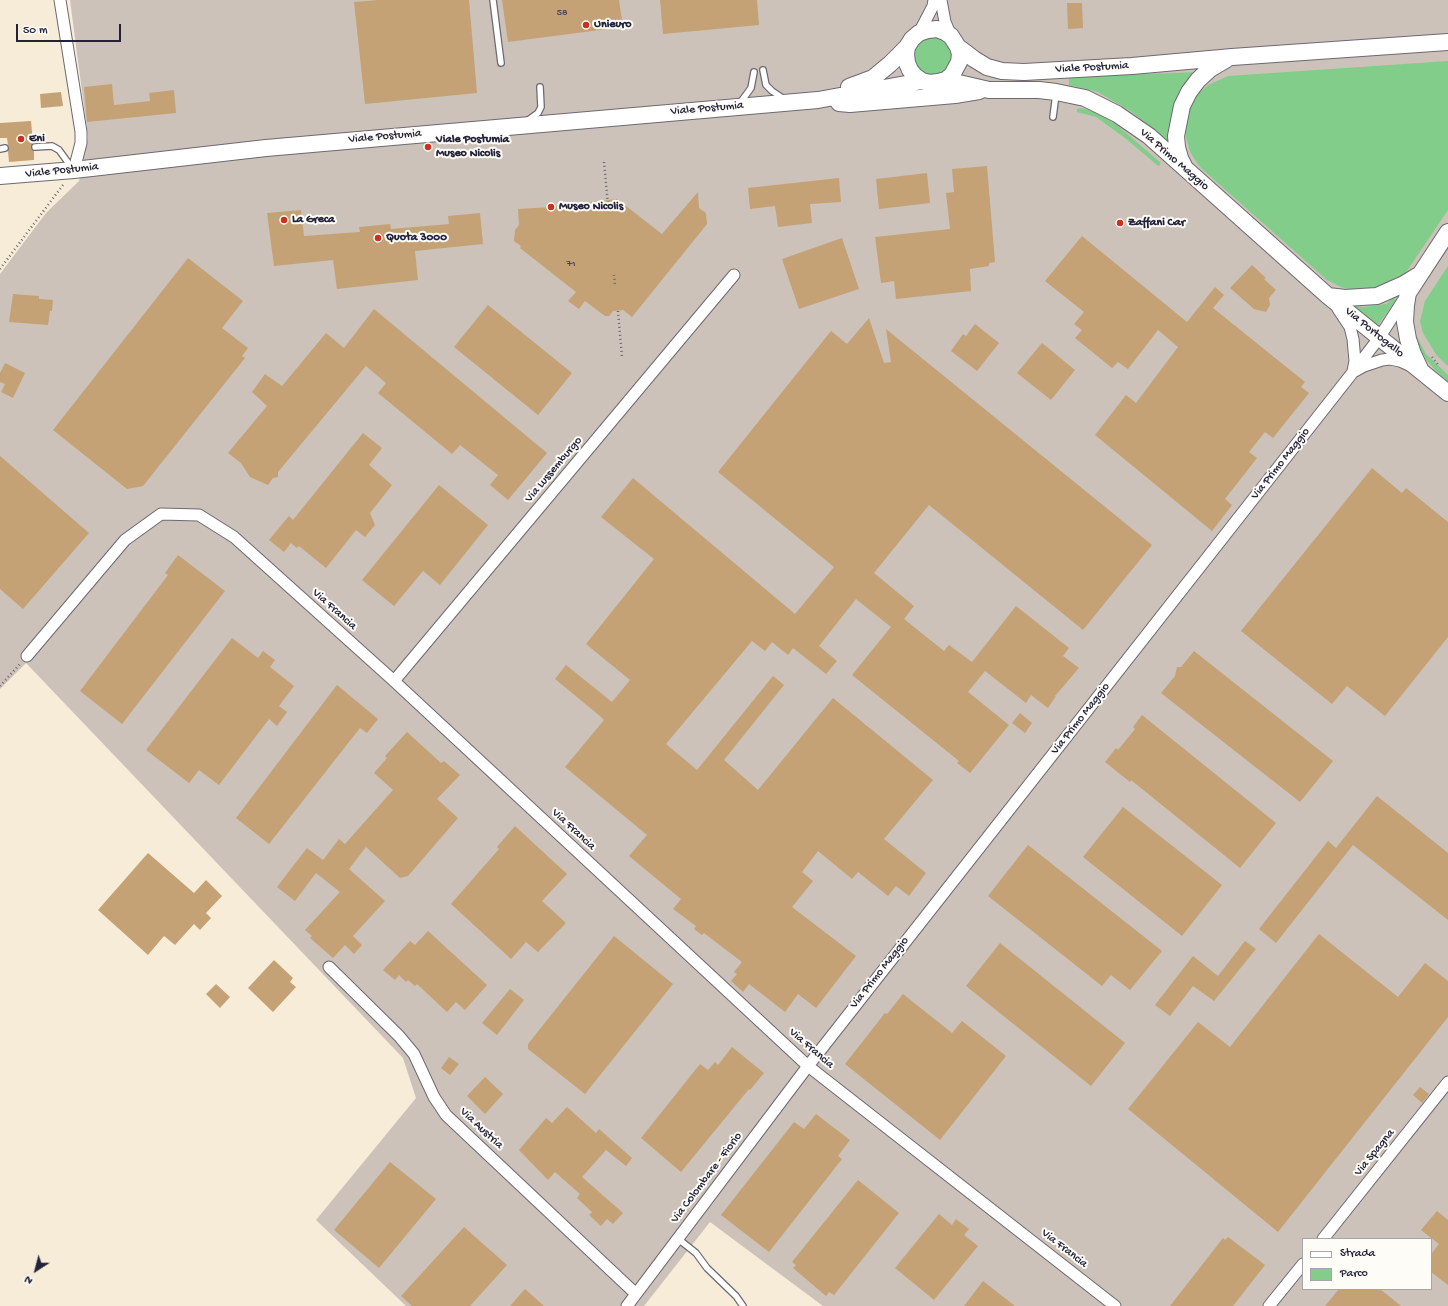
<!DOCTYPE html>
<style>
body{margin:0}
#map{position:relative;width:1448px;height:1306px;overflow:hidden;background:#f6ecd7;font-family:"Gochi Hand",sans-serif}
canvas{display:block}
.legend{position:absolute;left:1302px;top:1238px;width:130px;height:52px;box-sizing:border-box;background:#fdfcf7;border:1px solid #a5a5ac;margin:0;padding:5px 7px;list-style:none;font-size:12px;color:#22223b}
.legend li{display:flex;align-items:center;gap:8px;height:20px}
.legend b{width:20px;border:1px solid #a5a5ac}
.north{position:absolute;left:16px;top:1250px;width:40px;height:40px;-webkit-text-stroke:3px #fdfcf7;paint-order:stroke;rotate:216deg;font-size:11px;font-weight:700;line-height:16px;text-align:center;color:#22223b}
.north::after{content:'';display:block;margin:auto;width:14px;height:18px;background:#22223b;clip-path:polygon(50% 0,100% 100%,50% 72%,0 100%)}
.scale{position:absolute;left:16px;top:24px;width:105px;height:18px;box-sizing:border-box;border:2px solid #22223b;border-top:0;padding-left:5px;font-size:12px;line-height:14px;white-space:nowrap;color:#22223b;-webkit-text-stroke:3px #fdfcf7;paint-order:stroke}
</style>
<div id="map">
<canvas width="1448" height="1306"></canvas>
<ul class="legend">
<li><b style="height:5px;background:#fff"></b>Strada</li>
<li><b style="height:11px;background:#83cd8b"></b>Parco</li>
</ul>
<div class="north">N</div>
<div class="scale">50 m</div>
</div>
<script>
const ctx = document.querySelector('canvas').getContext('2d');
ctx.lineJoin = 'round';
function fillPath(path, color) {
  ctx.fillStyle = color;
  ctx.fill(path, 'evenodd');
}
function toPath(rows) {
  const path = new Path2D();
  for (const r of rows) {
    path.moveTo(r[0], r[1]);
    for (let i = 2; i < r.length; i += 2) path.lineTo(r[i], r[i + 1]);
  }
  return path;
}
function trace(path, color, width, dash) {
  ctx.strokeStyle = color;
  ctx.lineWidth = width;
  ctx.lineCap = dash ? 'butt' : 'round';
  ctx.setLineDash(dash || []);
  ctx.stroke(path);
}
function write(font, color, halo, rows, align = 'center') {
  ctx.font = font + ' "Gochi Hand",sans-serif';
  ctx.lineWidth = 4;
  ctx.setLineDash([]);
  ctx.textBaseline = 'middle';
  ctx.strokeStyle = halo;
  ctx.fillStyle = color;
  for (const [text, x, y, turn = 0] of rows) {
    ctx.save();
    ctx.translate(x, y);
    ctx.rotate((+turn || 0) * Math.PI / 180);
    ctx.textAlign = isNaN(turn) ? turn : align;
    if (halo) ctx.strokeText(text, 0, 0);
    ctx.fillText(text, 0, 0);
    ctx.restore();
  }
}
fillPath(toPath([
 [70,0,1448,0,1448,1306,823,1306,710,1222,644,1306,406,1306,316,1220,416,1098,403,1058,26,663,0,689,0,274,46,213,79,181,88,137],
 [1303,1239,1431,1239,1431,1289,1303,1289]
]), '#ccc2b9');
fillPath(toPath([
 [935,37,944,40,949,46,952,53,950,65,941,74,935,76,926,75,915,67,913,51,921,39],
 [1448,61,1448,210,1405,274,1396,282,1376,290,1355,291,1341,287,1327,280,1202,169,1197,163,1190,152,1186,137,1186,122,1190,106,1198,94,1208,85,1228,76],
 [1198,72,1187,83,1177,97,1171,122,1171,144,1132,112,1098,92,1069,85,1069,77],
 [1081,108,1089,110,1104,117,1118,126,1161,163,1159,166,1157,165,1125,138,1096,117,1077,112,1077,109],
 [1448,266,1448,366,1437,356,1423,333,1420,321,1425,301],
 [1394,298,1396,300,1375,329,1348,304,1362,307,1372,306,1386,304],
 [1412,308,1414,309,1413,320,1416,335,1426,354,1448,375,1448,382,1435,370,1423,356,1413,335,1410,320]
]), '#83cd8b');
fillPath(toPath([
 [378,0,469,0,477,93,365,104,354,2],
 [502,0,619,0,623,27,508,42],
 [660,0,757,0,759,25,663,34],
 [1067,3,1082,3,1083,28,1068,29],
 [112,84,114,105,150,101,149,93,174,90,176,113,87,122,84,87],
 [61,92,63,106,41,108,40,94],
 [31,121,33,143,31,148,34,151,34,160,9,162,8,151,9,148,8,145,7,138,0,138,0,123],
 [987,166,995,262,989,263,989,266,970,269,971,291,896,299,894,281,881,283,875,237,950,229,946,193,954,192,952,169],
 [927,173,930,203,879,209,876,179],
 [839,178,841,202,810,204,812,223,778,227,775,206,750,209,748,188],
 [698,192,699,208,706,213,707,224,632,317,623,310,613,311,609,316,605,316,585,301,579,309,568,301,576,292,520,248,521,246,514,241,515,230,519,225,518,209,551,207,617,199,662,234],
 [301,210,304,236,360,232,359,227,390,224,391,229,449,224,448,216,480,213,483,244,415,251,418,280,337,289,333,260,274,266,267,213],
 [1082,236,1187,322,1215,287,1224,295,1213,308,1305,382,1301,387,1309,393,1273,438,1265,432,1249,452,1257,458,1225,499,1232,505,1212,531,1095,435,1126,395,1136,403,1178,347,1158,330,1128,369,1118,362,1112,368,1075,338,1082,330,1074,324,1084,312,1045,281],
 [842,238,859,289,799,309,782,259],
 [188,258,243,301,222,328,248,348,242,356,245,358,143,486,127,489,53,430],
 [1252,265,1266,278,1264,279,1276,290,1269,298,1270,305,1266,312,1254,309,1230,288],
 [13,294,39,296,39,299,53,300,52,311,50,311,48,325,9,322],
 [488,305,572,373,538,415,454,347],
 [374,309,547,453,508,500,490,485,498,475,460,445,452,454,378,393,386,383,366,366,278,472,278,477,273,478,268,485,250,477,241,463,228,453,267,406,252,392,265,374,282,386,326,333,344,348],
 [869,318,884,363,891,362,886,329,1152,545,1083,630,929,505,874,573,914,606,904,619,944,651,949,645,972,662,1016,606,1069,648,1063,656,1079,668,1055,696,1056,696,1048,708,1031,695,1026,703,985,671,968,692,1009,725,970,773,957,763,959,761,852,675,891,627,856,599,819,646,837,661,826,674,793,648,788,655,772,642,765,651,752,641,666,744,697,770,773,676,784,685,724,760,758,790,833,698,933,780,884,839,926,873,909,896,896,886,888,896,858,872,852,879,818,851,802,872,813,881,792,907,856,956,816,1008,798,994,785,1012,749,984,743,992,731,981,737,974,734,972,742,962,704,933,702,935,694,929,696,926,673,909,681,899,629,856,647,835,565,767,604,720,600,716,555,679,566,665,612,702,630,680,586,644,654,559,601,517,633,478,795,614,834,567,718,472,831,331,847,344],
 [975,324,999,343,977,371,951,351,963,334,966,336],
 [1042,343,1075,370,1051,400,1017,373],
 [5,363,25,373,13,398,1,392,5,384,0,382,0,373],
 [363,433,382,448,369,465,392,485,370,513,375,525,365,537,356,530,326,568,299,546,297,548,291,543,284,552,269,540,289,516,293,520],
 [0,456,89,533,23,609,0,589],
 [1372,468,1402,493,1406,488,1448,522,1448,637,1385,716,1347,686,1332,704,1241,631],
 [439,485,488,525,440,585,423,571,394,606,362,580],
 [178,555,225,591,122,724,80,691,168,575,165,573],
 [232,638,258,658,263,651,275,660,270,667,294,686,279,706,287,712,277,726,269,719,219,785,199,770,189,783,146,750],
 [1194,651,1333,761,1300,802,1161,693,1175,676,1177,667,1181,667],
 [337,685,378,719,367,733,360,728,269,844,236,818],
 [1020,713,1032,723,1025,733,1012,723],
 [1142,715,1276,823,1240,868,1131,780,1130,782,1105,762,1116,748,1118,750,1135,729,1133,727],
 [407,732,441,763,444,761,460,775,437,799,458,818,408,876,400,878,366,847,349,869,385,901,353,936,362,945,354,954,345,945,333,958,310,938,312,936,305,930,340,892,316,873,295,901,277,887,307,848,323,860,339,839,345,844,393,790,374,773,387,758,385,756],
 [1377,796,1448,853,1448,920,1353,845,1276,943,1259,929,1328,841,1336,848],
 [1123,807,1222,885,1182,936,1083,857],
 [515,826,567,874,542,901,566,923,538,952,526,942,511,959,451,904,499,849,497,847],
 [1028,845,1162,951,1130,990,1111,975,1102,986,988,896],
 [148,853,194,893,206,880,222,896,206,913,211,918,200,930,194,924,175,945,164,936,148,955,98,910],
 [428,931,487,985,465,1010,456,1002,447,1012,417,984,415,986,408,980,406,982,399,975,395,980,383,970,410,941,415,945],
 [1319,934,1398,997,1425,963,1448,981,1448,1017,1278,1232,1128,1109,1198,1022,1230,1047],
 [614,936,673,984,585,1094,528,1049,528,1044],
 [1245,941,1256,949,1214,1001,1193,986,1170,1016,1155,1005,1193,956,1218,976],
 [1000,943,1125,1043,1091,1086,966,986],
 [274,960,293,978,290,982,296,987,273,1012,248,988],
 [216,984,230,997,220,1008,206,994],
 [510,989,524,1000,497,1035,482,1023],
 [903,994,952,1033,962,1021,1006,1056,940,1140,845,1064,885,1013,887,1014],
 [732,1047,764,1073,750,1090,749,1089,681,1172,641,1138,700,1064,708,1070,715,1062,718,1065],
 [449,1057,459,1064,450,1075,441,1068],
 [485,1077,503,1094,485,1114,467,1096],
 [1420,1087,1429,1094,1422,1103,1413,1095],
 [567,1107,596,1133,599,1129,632,1158,626,1166,606,1150,582,1177,623,1213,613,1224,607,1219,601,1226,589,1215,592,1212,577,1198,580,1194,555,1172,548,1180,519,1150,546,1118,552,1123],
 [816,1114,850,1140,838,1156,842,1159,769,1252,721,1215,794,1122,804,1129],
 [390,1162,436,1199,379,1268,334,1230],
 [858,1180,899,1213,834,1295,829,1292,826,1296,793,1268,796,1265,792,1262],
 [1437,1211,1448,1220,1448,1285,1431,1272,1431,1254,1439,1244,1421,1230],
 [939,1214,952,1225,956,1219,969,1229,964,1235,978,1246,934,1300,895,1268],
 [464,1227,507,1265,470,1306,412,1306,401,1296],
 [1228,1237,1265,1265,1233,1306,1170,1306,1223,1238,1225,1240],
 [983,1281,1015,1306,964,1306],
 [525,1289,544,1306,510,1306],
 [1339,1289,1380,1289,1401,1306,1325,1306]
]), '#c4a275');
const lane = toPath([
 [493,0,501,63],
 [763,70,766,85,772,91,784,99],
 [740,103,751,88,754,72],
 [1053,117,1056,94],
 [527,121,538,113,541,107,540,87],
 [35,147,52,146,59,150,72,168],
 [0,149,5,148],
 [677,1238,696,1253,707,1268,736,1296,743,1306]
]);
const street = toPath([
 [60,0,81,132,81,143,74,170],
 [941,0,945,22,951,36],
 [919,33,933,6,934,0],
 [1338,309,1350,327,1353,339,1355,361,1353,371],
 [1355,371,1364,366,1382,360,1390,359,1400,361,1409,365],
 [27,656,125,540,161,514,199,515,234,537,394,681,808,1066,1115,1306],
 [394,681,734,275],
 [329,967,399,1036,414,1054,434,1097,446,1115,636,1294],
 [1323,1239,1448,1082],
 [627,1306,808,1066,1353,372,1379,338,1406,296],
 [1269,1306,1303,1264]
]);
const secondary = toPath([
 [958,47,974,59,987,67,1002,71,1024,72,1132,66,1232,57,1448,42],
 [946,80,989,90,1039,90,1056,92,1085,98,1117,114,1149,136,1328,296,1448,393],
 [849,87,873,78,890,64,907,47,912,39,919,33,928,30,937,29,945,32,951,36,958,47,960,54,959,62,952,75,946,80,938,82,930,83,922,81,915,76,910,70,907,63,906,54,907,47],
 [839,103,850,104,955,95,979,91],
 [1184,166,1180,158,1177,147,1176,136,1182,106,1189,92,1198,80,1210,69,1227,59],
 [0,176,74,170,266,148,818,100,922,81],
 [1328,296,1345,298,1377,296,1404,284,1417,276],
 [1420,369,1413,354,1408,339,1405,322,1406,305,1408,293,1448,232]
]);
trace(lane, '#6c6972', 8);
trace(street, '#6c6972', 13);
trace(secondary, '#6c6972', 18);
trace(toPath([
 [604,162,608,205],
 [0,269,63,185],
 [614,275,615,285],
 [618,311,622,357],
 [1432,357,1439,366],
 [0,686,20,664]
]), '#6c6972', 2.5, [1, 3]);
trace(lane, '#fff', 5.5);
trace(street, '#fff', 11);
trace(secondary, '#fff', 16);
for (const [x, y, r, color] of [
 [586,25,4,"#c8321e"],
 [21,139,4,"#c8321e"],
 [428,147,4,"#c8321e"],
 [551,207,4,"#c8321e"],
 [284,220,4,"#c8321e"],
 [1120,223,4,"#c8321e"],
 [378,238,4,"#c8321e"]
]) {
  const dot = new Path2D();
  dot.arc(x, y, r, 0, 2 * Math.PI);
  ctx.fillStyle = color;
  ctx.fill(dot);
  trace(dot, '#fdfcf7', 1.5);
}
write('10px', '#4a424a', null, [
 ["58",562,13],
 ["71",571,264]
]);
write('bold 12px', '#22223b', '#fdfcf7', [
 ["Unieuro",594,25],
 ["Eni",29,139],
 ["Viale Postumia",436,140],
 ["Museo Nicolis",436,154],
 ["Museo Nicolis",559,207],
 ["La Greca",292,220],
 ["Zaffani Car",1128,223],
 ["Quota 3000",386,238]
], 'left');
write('12px', '#22223b', '#fdfcf7', [
 ["Viale Postumia",1092,68,-3],
 ["Viale Postumia",707,109,-5],
 ["Viale Postumia",385,137,-5],
 ["Via Primo Maggio",1174,160,41],
 ["Viale Postumia",62,171,-6],
 ["Via Portogallo",1374,333,39],
 ["Via Primo Maggio",1281,464,-52],
 ["Via Lussemburgo",554,470,-50],
 ["Via Francia",334,610,42],
 ["Via Primo Maggio",1081,719,-52],
 ["Via Francia",573,830,43],
 ["Via Primo Maggio",880,973,-52],
 ["Via Francia",811,1049,41],
 ["Via Austria",481,1129,43],
 ["Via Spagna",1375,1153,-51],
 ["Via Colombare - Fiorio",707,1178,-53],
 ["Via Francia",1064,1249,38]
]);
</script>
